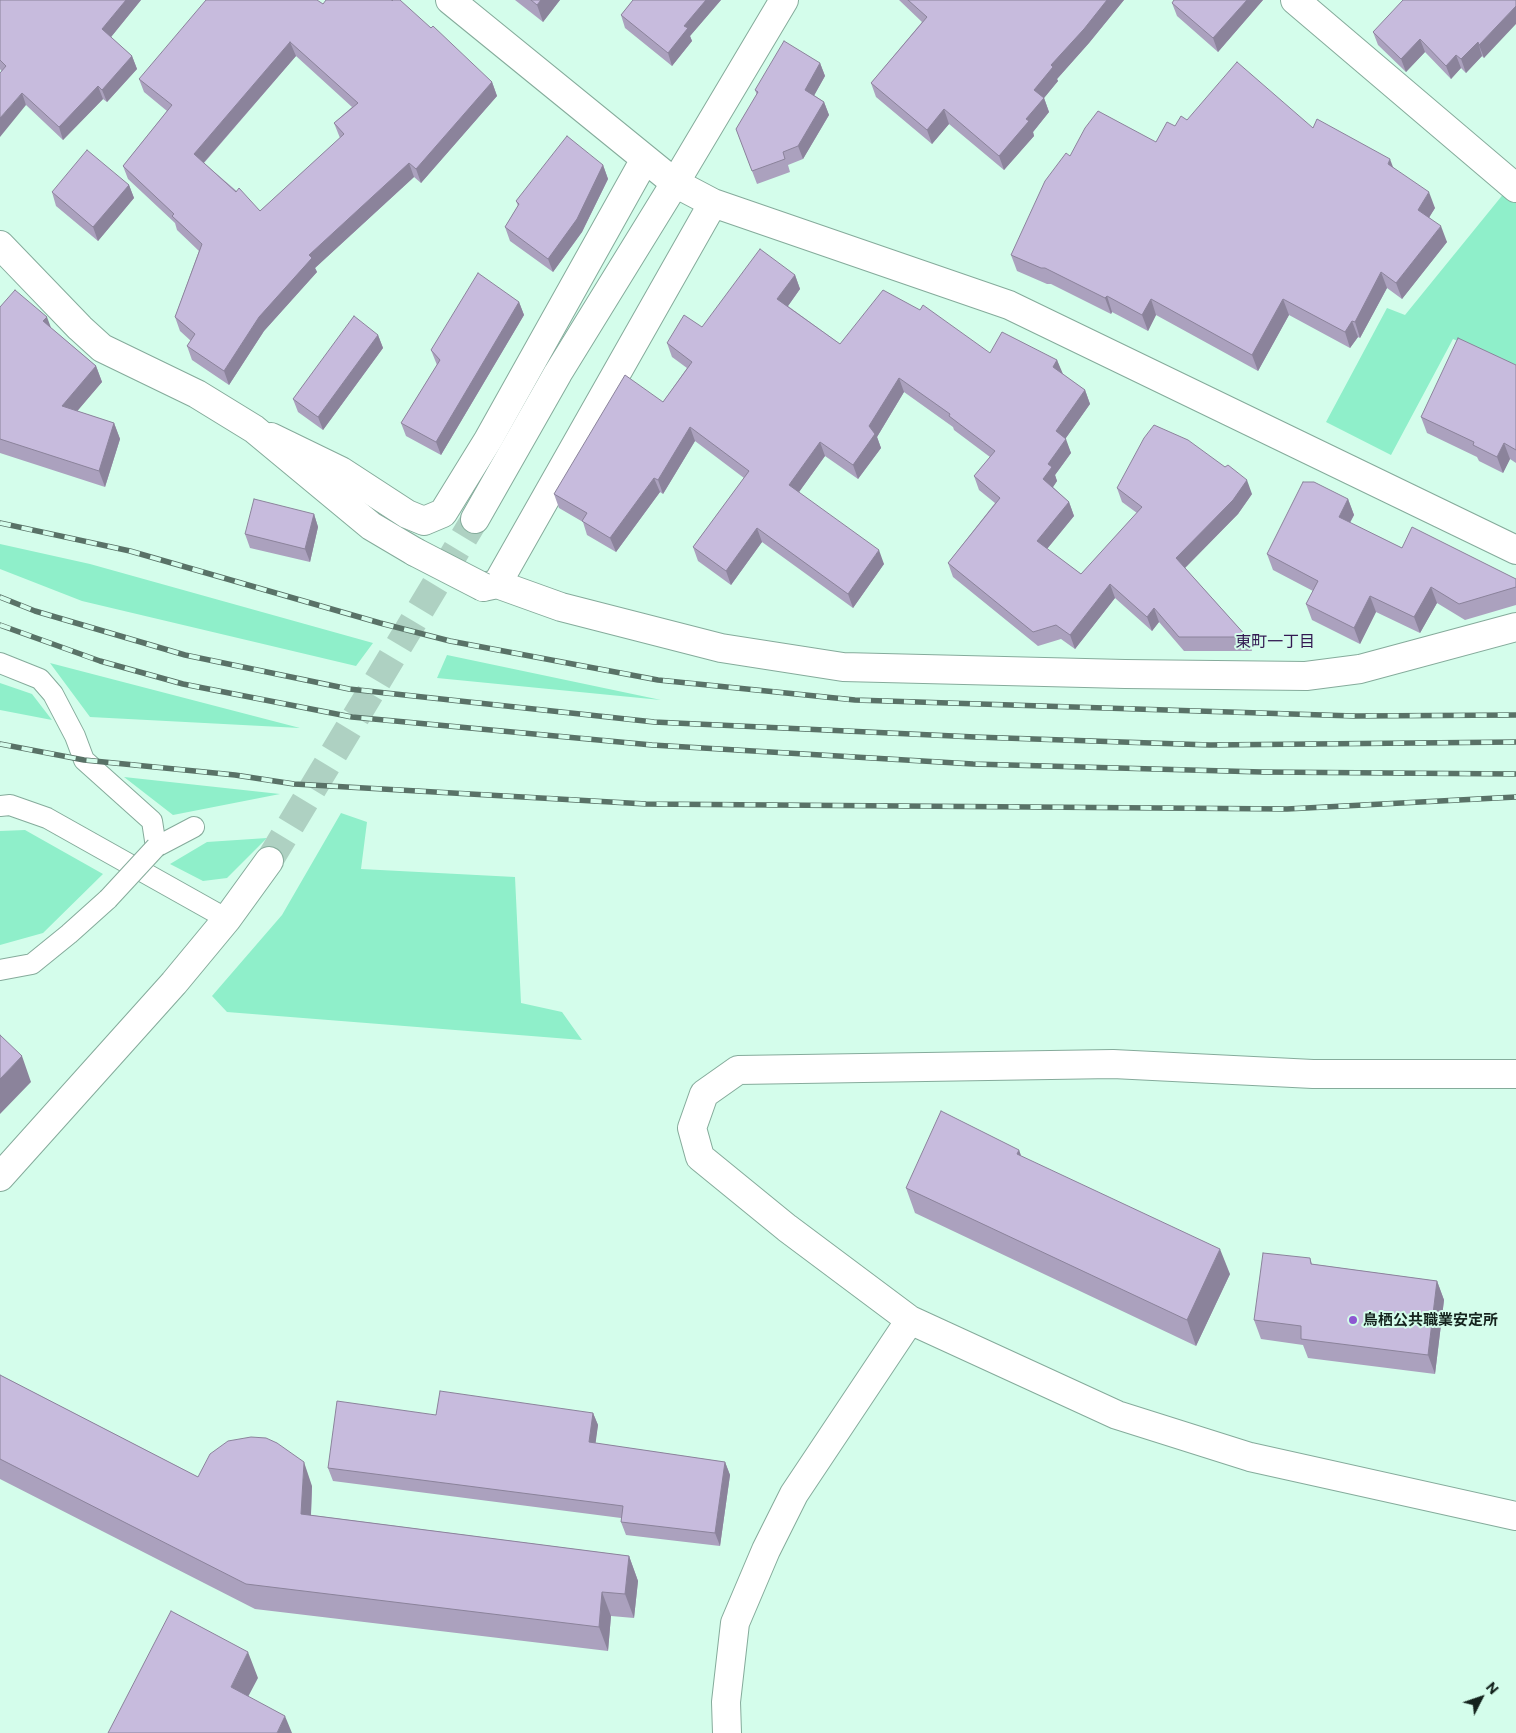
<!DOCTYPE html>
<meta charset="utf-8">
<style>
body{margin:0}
#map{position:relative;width:1516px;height:1733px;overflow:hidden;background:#d4fdeb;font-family:Commissioner,sans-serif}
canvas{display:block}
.north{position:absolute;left:1456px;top:1673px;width:50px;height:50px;-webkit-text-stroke:4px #d4fdeb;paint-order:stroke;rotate:49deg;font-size:14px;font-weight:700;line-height:20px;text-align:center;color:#14231d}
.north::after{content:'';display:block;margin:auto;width:18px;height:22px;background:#14231d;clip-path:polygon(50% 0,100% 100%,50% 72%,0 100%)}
</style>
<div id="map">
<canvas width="1516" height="1733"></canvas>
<div class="north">N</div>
</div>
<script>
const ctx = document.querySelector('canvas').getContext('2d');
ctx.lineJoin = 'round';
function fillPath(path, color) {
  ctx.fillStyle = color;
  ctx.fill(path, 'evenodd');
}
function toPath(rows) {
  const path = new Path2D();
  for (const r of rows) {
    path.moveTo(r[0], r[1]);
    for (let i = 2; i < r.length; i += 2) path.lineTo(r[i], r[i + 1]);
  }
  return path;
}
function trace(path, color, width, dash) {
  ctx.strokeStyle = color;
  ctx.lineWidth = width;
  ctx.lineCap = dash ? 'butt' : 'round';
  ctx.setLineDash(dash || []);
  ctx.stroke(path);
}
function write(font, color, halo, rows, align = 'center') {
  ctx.font = font + ' Commissioner,"Noto Sans JP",sans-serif';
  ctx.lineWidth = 4;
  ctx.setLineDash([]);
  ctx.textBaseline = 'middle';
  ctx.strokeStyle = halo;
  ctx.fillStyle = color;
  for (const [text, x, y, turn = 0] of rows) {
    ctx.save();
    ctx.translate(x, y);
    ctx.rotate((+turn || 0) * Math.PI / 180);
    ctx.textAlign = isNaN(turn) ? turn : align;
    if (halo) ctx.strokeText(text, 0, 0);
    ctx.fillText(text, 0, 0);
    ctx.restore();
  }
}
fillPath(toPath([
 [1505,192,1516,202,1516,365,1453,339,1391,455,1326,422,1387,308,1405,315],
 [0,544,90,564,373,643,356,666,82,601,0,569],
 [447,655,661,700,437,678],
 [50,663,300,728,90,717],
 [0,683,32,694,52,720,0,710],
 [124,777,280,794,173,815],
 [341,813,367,822,361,869,515,877,521,1003,562,1012,582,1040,227,1012,212,996,282,915],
 [25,830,103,874,43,933,0,945,0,831],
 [267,838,227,878,203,881,170,864,207,842]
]), '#8fefca');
trace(toPath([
 [269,861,475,519]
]), '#aed1c2', 28, [28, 14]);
const service = toPath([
 [0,663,40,679,53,694,75,736,84,760,152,821,156,847,194,827],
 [0,806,10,805,47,818,227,919],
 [0,970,32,964,69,934,108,899]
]);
const minor = toPath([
 [450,0,675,183,713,203,1009,305,1516,550],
 [1295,0,1516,188],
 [271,437,341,471,407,514,424,521,443,513,488,440,645,159],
 [497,584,713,203],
 [483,587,497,584,561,607,721,648,843,667,1125,674,1306,676,1360,669,1516,627]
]);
const tertiary = toPath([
 [0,245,80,328,102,348,197,394,254,429,371,526,415,552],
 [475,519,558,373,675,183,784,0],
 [1516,1074,1313,1074,1113,1064,738,1070,704,1094,692,1128,700,1157,787,1228,910,1320,1117,1415,1250,1457,1516,1516],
 [0,1177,174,983,227,919,269,861],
 [727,1733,726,1702,735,1623,766,1550,794,1494,910,1320]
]);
trace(service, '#85ab9b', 22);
trace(minor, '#85ab9b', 30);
trace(tertiary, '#85ab9b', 30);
trace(service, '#fff', 20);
trace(minor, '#fff', 28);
trace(tertiary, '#fff', 28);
const rail = toPath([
 [0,523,130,551,380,623,450,641,658,680,855,700,1354,716,1516,715],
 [0,597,35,611,185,655,349,689,654,722,975,737,1210,745,1516,742],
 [0,625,100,661,183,684,352,717,652,745,973,764,1262,772,1516,774],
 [0,744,84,760,235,775,294,784,646,804,1287,809,1516,797]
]);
trace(rail, '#597267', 5.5);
trace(rail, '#d4fdeb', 4, [11]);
const serviceBridge = toPath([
 [108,899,156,847]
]);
const minorBridge = toPath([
 [415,552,483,587]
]);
trace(serviceBridge, '#85ab9b', 22, []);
trace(minorBridge, '#85ab9b', 30, []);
trace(serviceBridge, '#fff', 20);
trace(minorBridge, '#fff', 28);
fillPath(toPath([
 [0,0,141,0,111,37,132,56,137,69,107,102,103,99,63,140,26,105,0,69],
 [515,0,560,0,543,22],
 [633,0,721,0,690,36,692,41,672,66,625,28,621,15],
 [899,0,1124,0,1089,43,1057,79,1058,81,1044,98,1049,112,1033,132,1034,136,1004,170,949,124,932,144,876,97,871,83,922,22],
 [1174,0,1263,0,1218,52,1177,16,1172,3],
 [1516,0,1484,58,1482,56,1466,73,1461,68,1451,79,1425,52,1406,72,1378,45,1373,32],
 [323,4,492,82,497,96,421,183,414,177,315,268,317,272,264,331,229,385,192,360,187,346,191,341,180,331,175,317,199,251,177,230,175,223,128,179,123,166,167,111,144,92,139,79],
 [296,56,352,107,334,123,340,138,260,211,204,163],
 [820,63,825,76,814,95,824,102,829,115,803,159,788,165,790,172,757,184,736,129,757,95,755,90],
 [1187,120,1313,128,1394,168,1435,208,1429,217,1447,242,1402,299,1387,288,1360,338,1358,337,1350,348,1289,315,1258,371,1156,315,1148,331,1112,312,1111,314,1051,284,1047,284,1017,271,1011,255,1070,156,1156,142,1175,126],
 [603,165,608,179,582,232,553,272,510,241,505,227,518,206,516,201],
 [129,185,134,198,98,241,56,206,52,192],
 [795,275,800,289,788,306,840,344,990,353,1057,360,1062,374,1085,390,1090,404,1065,439,1071,453,1055,475,1057,481,1053,487,1069,502,1074,516,1047,549,1081,574,1137,513,1122,502,1117,488,1252,494,1238,514,1185,568,1247,637,1252,651,1184,651,1159,622,1152,631,1115,598,1075,649,1061,639,1038,646,953,577,948,563,995,503,979,490,974,476,990,457,954,430,953,427,904,392,877,437,881,448,858,479,825,456,799,492,884,564,853,608,762,542,731,585,698,561,693,547,744,478,695,441,663,494,660,492,616,552,587,535,583,522,559,508,554,494,663,402,687,368,672,357,667,343,702,327],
 [519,302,524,315,441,455,406,436,401,423,437,365,431,350],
 [0,307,50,327,96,366,102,382,77,411,114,423,120,439,105,487,0,453],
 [378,335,383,348,323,430,298,412,293,399],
 [1516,365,1516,463,1510,459,1503,473,1479,461,1477,457,1427,433,1421,417],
 [1348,499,1354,515,1350,523,1402,548,1516,579,1516,605,1465,620,1437,603,1420,633,1376,612,1360,644,1312,620,1306,604,1313,591,1273,570,1267,554],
 [314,514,318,527,310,562,250,548,245,534],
 [1019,1150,1021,1156,1230,1274,1196,1346,915,1213,906,1188],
 [1310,1258,1312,1264,1437,1281,1444,1300,1435,1374,1308,1358,1303,1345,1261,1339,1254,1320],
 [0,1375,198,1477,312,1486,311,1515,629,1556,638,1581,634,1618,611,1616,608,1651,255,1609,0,1479],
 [593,1413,598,1425,595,1443,725,1462,730,1475,720,1546,626,1535,621,1522,621,1518,333,1481,328,1468,436,1415]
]), '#aba1be');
fillPath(toPath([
 [126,0,141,0,107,42,102,29],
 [541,0,560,0,543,22,537,5],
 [706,0,721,0,690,36,692,41,672,66,668,53,684,26],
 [1107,0,1124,0,1089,43,1057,79,1058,81,1044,98,1049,112,1033,132,1034,136,1004,170,999,156,1026,119,1034,90,1051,65],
 [1247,0,1263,0,1218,52,1213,38],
 [1516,6,1516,24,1484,58,1479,45],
 [1420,39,1425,52,1406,72,1401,59],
 [290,42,296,56,199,168,194,154],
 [1478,42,1482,56,1466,73,1461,59],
 [1456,55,1461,68,1451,79,1446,66],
 [132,56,137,69,107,102,102,90],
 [820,63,825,76,810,103,805,90],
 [492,82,497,96,421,183,416,169],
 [98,86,103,99,63,140,59,127],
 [22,93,26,105,0,137,0,118],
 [824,102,829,115,803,159,798,146],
 [944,109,949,124,932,144,927,130],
 [1390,159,1396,175,1388,164],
 [409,163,414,177,315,268,317,272,264,331,229,385,224,371,259,317,309,255],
 [603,165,608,179,582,232,553,272,548,259],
 [129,185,134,198,98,241,93,227],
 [1429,192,1435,208,1424,226,1418,210],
 [1441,226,1447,242,1402,299,1396,283],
 [1381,272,1387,288,1360,338,1355,322],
 [795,275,800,289,783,313,777,299],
 [1107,296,1112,312,1111,314,1105,298],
 [1151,299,1156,315,1148,331,1142,315],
 [1283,299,1289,315,1258,371,1252,355],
 [519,302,524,315,441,455,436,442],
 [47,317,53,333,43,321],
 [1352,321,1358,337,1350,348,1345,332],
 [378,335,383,348,323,430,318,417],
 [1057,360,1063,374,1058,381,1053,367],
 [96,366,102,382,68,422,62,406],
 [899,378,904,392,877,437,881,448,858,479,853,465,869,426],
 [1085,390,1090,404,1061,445,1056,431],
 [114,423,120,439,105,487,99,471],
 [690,427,695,441,663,494,658,480],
 [1066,439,1071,453,1055,475,1057,481,1049,493,1043,479,1048,464],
 [820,442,825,456,794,499,789,485],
 [1504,443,1510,459,1503,473,1497,457],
 [654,478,660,492,616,552,610,538],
 [1247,480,1252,494,1238,514,1181,572,1176,558],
 [1348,499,1354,515,1344,533,1339,517],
 [1069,502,1074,516,1042,555,1037,541],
 [314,514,318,527,310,562,305,549],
 [757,528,762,542,731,585,726,571],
 [879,550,884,564,853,608,848,594],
 [1110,584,1115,598,1075,649,1070,635],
 [1431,587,1437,603,1420,633,1414,617],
 [1370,596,1376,612,1360,644,1354,628],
 [1154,608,1159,622,1152,631,1147,617],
 [22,1056,31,1082,0,1114,0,1079],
 [1019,1150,1028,1175,1017,1154],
 [1220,1249,1230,1274,1196,1346,1187,1320],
 [1437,1281,1444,1300,1435,1374,1428,1355],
 [593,1413,598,1425,594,1455,589,1442],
 [304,1462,312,1486,310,1538,301,1514],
 [725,1462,730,1475,720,1546,715,1533],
 [629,1556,638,1581,634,1618,625,1594],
 [602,1592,611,1616,608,1651,599,1627],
 [248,1652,258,1678,240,1712,231,1687],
 [285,1716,292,1733,277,1733]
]), '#8b839b');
const building = toPath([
 [0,0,126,0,102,29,132,56,102,90,98,86,59,127,22,93,0,118,0,73,6,66,0,60,0,0],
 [206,0,317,0,323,4,326,0,392,0,392,1,393,0,400,0,431,28,433,26,492,82,416,169,409,163,309,255,312,258,259,317,224,371,187,346,195,334,175,317,202,244,172,216,174,214,123,166,172,105,139,79,206,0],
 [290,42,358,103,334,123,344,134,260,211,239,188,236,192,194,154,290,42],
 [531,0,541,0,537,5,531,0],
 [633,0,706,0,684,26,688,28,668,53,621,15,633,0],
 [908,0,1107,0,1084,29,1051,65,1053,67,1034,90,1044,98,1026,119,1029,121,999,156,944,109,927,130,871,83,927,17,908,0],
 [1174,0,1247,0,1213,38,1172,3,1174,0],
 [1403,0,1516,0,1516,6,1479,45,1478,42,1461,59,1456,55,1446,66,1420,39,1401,59,1373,32,1403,0],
 [784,41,820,63,805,90,824,102,798,146,783,152,785,159,752,171,736,129,758,92,755,90,784,41],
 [1237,62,1313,128,1317,119,1390,159,1388,164,1429,192,1418,210,1441,226,1396,283,1381,272,1355,322,1352,321,1345,332,1283,299,1252,355,1151,299,1142,315,1107,296,1105,298,1045,268,1041,268,1011,255,1045,181,1066,153,1070,156,1085,128,1098,111,1156,142,1167,122,1175,126,1181,116,1187,120,1237,62],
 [567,136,603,165,577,219,548,259,505,227,519,204,516,201,567,136],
 [87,150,129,185,93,227,52,192,87,150],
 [760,249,795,275,777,299,840,344,883,290,920,310,923,305,990,353,1002,332,1057,360,1053,367,1085,390,1056,431,1066,439,1048,464,1052,467,1043,479,1069,502,1037,541,1081,574,1142,507,1117,488,1144,438,1154,425,1188,440,1225,467,1228,465,1247,480,1233,500,1176,558,1247,637,1179,637,1154,608,1147,617,1110,584,1070,635,1056,625,1033,632,948,563,1000,498,974,476,995,451,949,416,950,414,899,378,869,426,875,434,853,465,820,442,789,485,879,550,848,594,757,528,726,571,693,547,749,471,690,427,658,480,654,478,610,538,582,521,587,513,554,494,625,375,663,402,692,362,667,343,684,315,702,327,760,249],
 [478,273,519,302,436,442,401,423,440,360,431,350,478,273],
 [15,290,47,317,43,321,96,366,62,406,114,423,99,471,0,439,0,307,15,290],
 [354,316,378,335,318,417,293,399,354,316],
 [1458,338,1516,365,1516,450,1504,443,1497,457,1473,445,1474,442,1421,417,1458,338],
 [1303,482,1314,482,1348,499,1339,517,1402,548,1412,527,1516,579,1516,587,1459,604,1431,587,1414,617,1370,596,1354,628,1306,604,1318,581,1267,554,1303,482],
 [254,499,314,514,305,549,245,534,254,499],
 [0,1035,22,1056,0,1079,0,1035],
 [941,1111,1019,1150,1017,1154,1220,1249,1187,1320,906,1188,941,1111],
 [1263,1253,1310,1258,1311,1264,1437,1281,1428,1355,1301,1339,1301,1326,1254,1320,1263,1253],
 [0,1375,198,1477,210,1454,228,1441,251,1437,266,1438,277,1443,304,1462,301,1514,629,1556,625,1594,602,1592,599,1627,246,1584,0,1459,0,1375],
 [440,1391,593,1413,589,1442,725,1462,715,1533,621,1522,623,1506,328,1468,337,1401,436,1415,440,1391],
 [171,1611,248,1652,231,1687,285,1716,277,1733,108,1733,171,1611]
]);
fillPath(building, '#c7bbdd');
trace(building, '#8b839b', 1);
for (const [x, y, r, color] of [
 [1353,1320,5,"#8d58d1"]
]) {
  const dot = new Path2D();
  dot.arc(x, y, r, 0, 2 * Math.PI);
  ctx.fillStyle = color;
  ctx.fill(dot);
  trace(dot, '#d4fdeb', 2);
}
write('bold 15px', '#14231d', '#d4fdeb', [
 ["鳥栖公共職業安定所",1363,1320]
], 'left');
write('16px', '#321851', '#d4fdeb', [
 ["東町一丁目",1275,642]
]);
</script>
